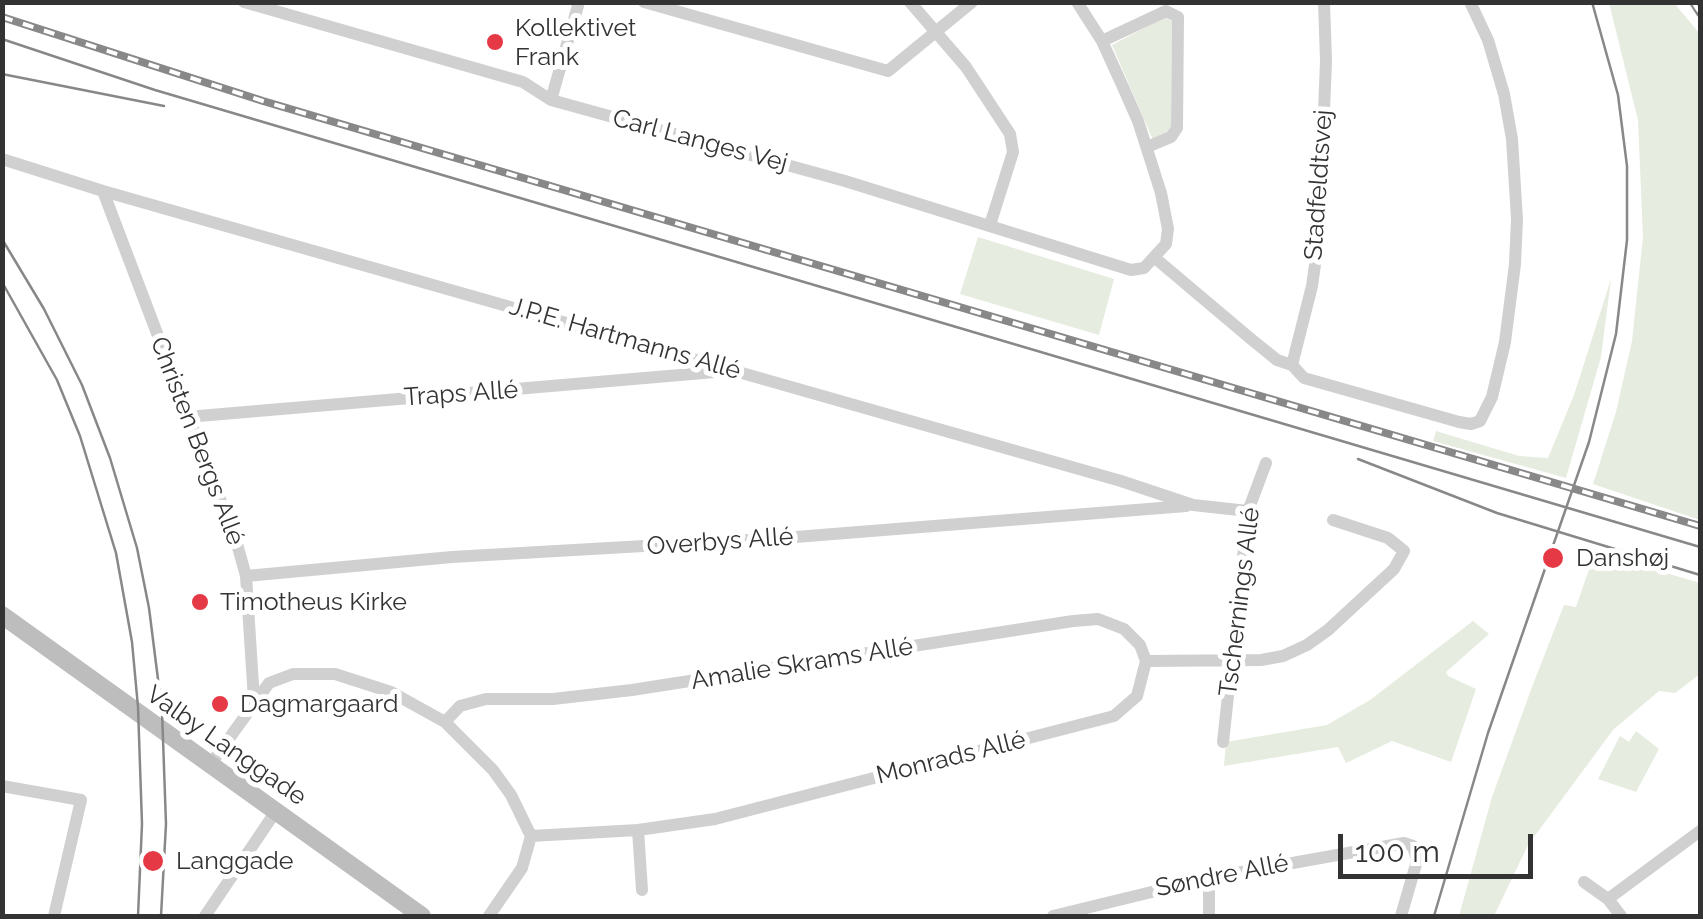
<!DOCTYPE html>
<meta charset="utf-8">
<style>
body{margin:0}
#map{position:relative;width:1703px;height:919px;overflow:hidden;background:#fff;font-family:Raleway,sans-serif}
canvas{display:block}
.frame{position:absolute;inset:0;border:5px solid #333;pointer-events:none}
.scale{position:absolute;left:1338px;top:834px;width:195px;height:45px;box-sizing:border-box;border:5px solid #333;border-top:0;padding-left:12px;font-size:30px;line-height:35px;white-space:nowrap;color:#333;-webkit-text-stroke:8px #fff;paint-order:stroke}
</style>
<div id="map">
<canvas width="1703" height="919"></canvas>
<div class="frame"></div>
<div class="scale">100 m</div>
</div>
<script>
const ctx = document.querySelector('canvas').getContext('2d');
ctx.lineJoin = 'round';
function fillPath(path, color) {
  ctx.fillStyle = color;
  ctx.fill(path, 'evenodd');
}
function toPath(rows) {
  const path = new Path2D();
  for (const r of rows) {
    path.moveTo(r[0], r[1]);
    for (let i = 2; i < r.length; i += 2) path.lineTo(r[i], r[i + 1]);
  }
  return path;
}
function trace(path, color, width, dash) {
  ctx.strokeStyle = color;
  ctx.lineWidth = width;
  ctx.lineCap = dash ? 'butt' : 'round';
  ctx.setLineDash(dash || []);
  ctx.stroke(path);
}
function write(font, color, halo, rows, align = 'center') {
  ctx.font = font + ' Raleway,sans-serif';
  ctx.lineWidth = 10;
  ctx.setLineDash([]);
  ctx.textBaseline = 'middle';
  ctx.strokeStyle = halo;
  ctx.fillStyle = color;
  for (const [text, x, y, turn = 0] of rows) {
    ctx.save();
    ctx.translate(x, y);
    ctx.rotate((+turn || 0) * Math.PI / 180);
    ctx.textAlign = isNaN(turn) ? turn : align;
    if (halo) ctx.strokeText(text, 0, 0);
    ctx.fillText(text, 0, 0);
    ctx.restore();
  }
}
fillPath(toPath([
 [1609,3,1674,3,1700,34,1700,520,1593,484,1616,412,1632,341,1643,237,1638,120],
 [1165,17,1172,21,1171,125,1170,131,1153,140,1112,45],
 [978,237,1114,279,1099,335,960,294],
 [1611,279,1601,357,1566,478,1433,441,1436,431,1519,456,1548,458,1574,395],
 [1595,552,1700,583,1700,674,1675,693,1659,691,1613,730,1528,845,1494,916,1459,916,1492,797,1532,687,1564,605,1576,607],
 [1473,621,1489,634,1446,672,1448,676,1476,689,1451,762,1392,741,1346,763,1338,747,1224,766,1226,742,1327,725,1370,700],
 [1636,731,1659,749,1636,792,1598,779,1620,736,1629,742]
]), '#e6ecdf');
trace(toPath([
 [244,2,523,82,551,100,845,181,1131,270,1144,268,1166,244,1168,229,1161,193,1138,121,1123,87,1102,41,1077,2],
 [644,2,888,71,972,2],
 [910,2,966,67,1010,134,1013,152,990,225],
 [1102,41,1166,11,1178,17,1177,128,1171,137,1147,147],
 [551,100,579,2],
 [2,159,103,191,1121,481,1193,505,1248,511],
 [103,191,237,544,246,576,254,700],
 [1155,258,1251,339,1277,360,1292,365,1304,378,1459,422,1471,424,1480,421,1492,397,1505,342,1515,264,1517,219,1512,139,1504,94,1488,40,1470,2],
 [1292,365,1312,286,1319,236,1326,61,1324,2],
 [187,417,727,371],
 [246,576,452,557,783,538,1186,506],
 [445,722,460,706,486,699,553,699,632,690,1073,621,1098,619,1124,629,1140,645,1146,661],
 [1223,742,1248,511,1266,463],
 [210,765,269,683,293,674,335,674,391,692,445,722,493,770,511,795,531,836],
 [2,786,81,800,54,916],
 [638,830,642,890],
 [1584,882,1608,899,1621,916],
 [1608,899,1700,831],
 [205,916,276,811],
 [489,916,522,868,531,836,638,830,715,819,1114,716,1137,696,1146,661,1261,660,1283,656,1307,645,1328,630,1394,569,1404,551,1388,538,1333,520],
 [1053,916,1209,878,1404,843,1413,846,1417,861,1401,916],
 [1209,916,1209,878]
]), '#d0d0d0', 12);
trace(toPath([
 [2,615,422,916]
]), '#bdbdbd', 18);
trace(toPath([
 [2,39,155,90,1700,547],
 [2,74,164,106],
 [2,239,44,309,82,385,110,458,137,548,149,608,162,711,166,824,161,916],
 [2,282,57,380,80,436,116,553,132,642,138,707,142,824,138,916],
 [1358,459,1497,513,1700,575],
 [1434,916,1488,733,1589,442,1616,334,1627,240,1627,166,1618,95,1592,2]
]), '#888', 2.5);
const rail = toPath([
 [1693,2,1700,13],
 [2,17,263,101,1700,526]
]);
trace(rail, '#888', 8);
trace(rail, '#fff', 4, [11]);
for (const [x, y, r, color] of [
 [495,42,10,"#e63946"],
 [1553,558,12,"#e63946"],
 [200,602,10,"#e63946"],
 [220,704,10,"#e63946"],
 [153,861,12,"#e63946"]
]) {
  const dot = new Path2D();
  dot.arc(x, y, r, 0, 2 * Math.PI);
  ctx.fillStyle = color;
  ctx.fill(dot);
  trace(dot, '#fff', 4);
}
write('25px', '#333', '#fff', [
 ["Kollektivet",515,28],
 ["Frank",515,57],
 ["Danshøj",1576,558],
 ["Timotheus Kirke",220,602],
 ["Dagmargaard",240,704],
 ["Langgade",176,861]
], 'left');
write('25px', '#333', '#fff', [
 ["Carl Langes Vej",700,141,15],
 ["Stadfeldtsvej",1319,185,-86],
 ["J.P.E. Hartmanns Allé",625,339,16],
 ["Traps Allé",461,394,-4],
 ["Christen Bergs Allé",197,441,69],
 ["Overbys Allé",720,542,-4],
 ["Tschernings Allé",1240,602,-83],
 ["Amalie Skrams Allé",802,664,-9],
 ["Valby Langgade",226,746,35],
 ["Monrads Allé",951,758,-14],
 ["Søndre Allé",1222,876,-11]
]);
</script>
